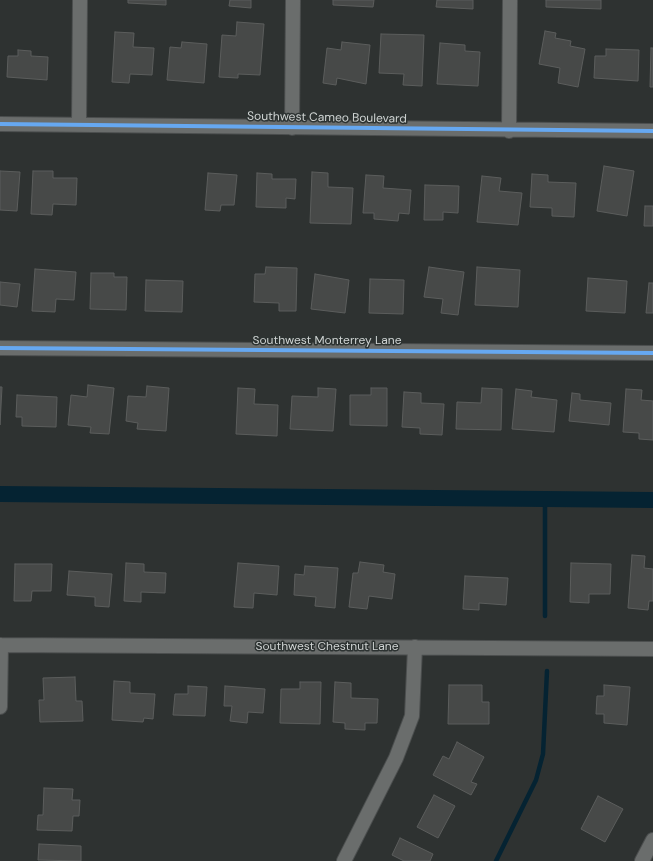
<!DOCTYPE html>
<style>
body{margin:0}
canvas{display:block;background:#2e3231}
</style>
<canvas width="653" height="861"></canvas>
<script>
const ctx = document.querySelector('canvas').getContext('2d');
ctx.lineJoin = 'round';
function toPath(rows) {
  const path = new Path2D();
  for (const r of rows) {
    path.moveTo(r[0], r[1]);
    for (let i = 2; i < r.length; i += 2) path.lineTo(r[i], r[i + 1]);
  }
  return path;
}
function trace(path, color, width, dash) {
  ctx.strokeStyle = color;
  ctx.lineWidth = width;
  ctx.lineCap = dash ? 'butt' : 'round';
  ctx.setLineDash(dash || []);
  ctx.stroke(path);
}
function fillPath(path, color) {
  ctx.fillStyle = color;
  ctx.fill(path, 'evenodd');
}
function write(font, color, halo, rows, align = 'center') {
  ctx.font = font + ' "DM Sans",sans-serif';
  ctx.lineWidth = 3;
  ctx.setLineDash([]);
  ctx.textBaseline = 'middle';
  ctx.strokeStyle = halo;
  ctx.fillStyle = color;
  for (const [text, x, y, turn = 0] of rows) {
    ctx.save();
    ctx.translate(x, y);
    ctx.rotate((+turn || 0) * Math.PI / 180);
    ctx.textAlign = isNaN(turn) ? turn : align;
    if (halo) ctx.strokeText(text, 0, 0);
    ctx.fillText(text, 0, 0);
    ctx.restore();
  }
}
trace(toPath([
 [545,616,545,499],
 [496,861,536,780,543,754,547,671]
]), '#052332', 4.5);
trace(toPath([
 [0,494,653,500]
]), '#052332', 16);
const building = toPath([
 [128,0,166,0,166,5,128,3,128,0],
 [230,0,251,0,251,8,229,6,230,0],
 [333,0,374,0,373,7,333,5,333,0],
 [437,0,473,0,473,9,436,7,437,0],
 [546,0,601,0,601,9,546,7,546,0],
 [237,22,264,24,260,75,238,74,238,78,219,77,222,35,236,36,237,22],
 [545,31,556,33,555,38,571,41,570,46,585,49,578,87,558,83,560,68,539,64,545,31],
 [115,32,134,33,133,47,154,48,152,75,130,74,129,83,112,82,115,32],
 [381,34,424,35,422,86,403,85,404,74,379,73,381,34],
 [182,42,207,44,204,83,167,80,170,47,181,48,182,42],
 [342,42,370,45,366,84,337,78,336,85,323,83,327,48,341,50,342,42],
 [440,43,465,45,465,51,480,52,478,86,437,84,440,43],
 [651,48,653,48,653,87,650,87,651,48],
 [606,49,639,50,638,81,594,78,595,56,606,56,606,49],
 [18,50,31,51,31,56,48,57,47,80,7,77,8,56,18,56,18,50],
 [604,166,634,171,627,216,597,211,604,166],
 [0,171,20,172,17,211,0,210,0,171],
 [33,171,53,171,53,178,77,178,76,205,53,204,52,215,31,214,33,171],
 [312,172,328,173,328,187,353,188,351,224,310,223,312,172],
 [208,173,237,175,234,205,221,205,220,211,205,210,208,173],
 [257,173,272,174,272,179,296,179,295,199,286,198,286,208,256,207,257,173],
 [532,174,548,175,548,182,576,183,574,217,552,216,552,208,530,207,532,174],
 [366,175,384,176,383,188,411,190,409,214,399,213,398,221,374,219,374,213,363,213,366,175],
 [482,176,501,178,499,191,522,193,518,225,477,222,482,176],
 [425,185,459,186,458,213,443,212,443,220,424,220,425,185],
 [645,206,653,206,653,226,644,226,645,206],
 [266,267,297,268,296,311,279,311,279,303,254,302,255,274,265,274,266,267],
 [429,267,464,272,458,315,441,313,443,299,424,297,429,267],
 [477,267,520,270,518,307,475,305,477,267],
 [35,269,76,272,74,300,56,299,55,312,32,311,35,269],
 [91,273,114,273,114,277,127,277,126,310,90,309,91,273],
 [315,274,349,280,345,313,311,309,315,274],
 [588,278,627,281,625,313,586,311,588,278],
 [370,279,404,280,403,314,369,313,370,279],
 [146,280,183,281,182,312,145,311,146,280],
 [0,282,20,284,17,307,0,305,0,282],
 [649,283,653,283,653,313,646,313,649,283],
 [88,385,114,388,109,434,90,433,91,427,68,425,71,395,87,397,88,385],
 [147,386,169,388,166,431,137,429,138,423,126,421,128,396,146,397,147,386],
 [0,387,2,387,0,425,0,387],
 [238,388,255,389,254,404,278,405,277,436,236,434,238,388],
 [318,388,336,389,333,431,290,429,292,396,318,397,318,388],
 [371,388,387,388,387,426,350,425,350,395,371,395,371,388],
 [482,388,502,389,501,430,456,429,457,402,481,403,482,388],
 [516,389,532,391,531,397,557,400,554,432,512,429,516,389],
 [626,389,642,390,641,400,653,401,653,440,639,439,639,433,623,432,626,389],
 [404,392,421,393,421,403,444,404,442,435,420,434,420,428,402,427,404,392],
 [572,393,580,394,580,400,611,403,609,425,569,421,572,393],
 [17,395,57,397,56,427,22,426,22,417,16,417,17,395],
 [632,555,645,556,644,568,653,569,653,601,649,601,648,610,628,608,632,555],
 [360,562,384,565,383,572,395,574,392,599,369,596,367,609,349,607,353,573,358,573,360,562],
 [126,563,144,564,144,572,166,573,165,593,141,592,141,602,124,601,126,563],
 [238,563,279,566,277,595,254,593,253,608,234,607,238,563],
 [571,563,611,564,610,594,589,594,589,603,570,602,571,563],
 [15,564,52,564,51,591,32,591,31,601,14,601,15,564],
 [305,566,338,568,335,608,315,606,316,597,294,595,295,574,304,575,305,566],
 [69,571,112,574,109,607,95,606,95,597,67,595,69,571],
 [465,576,508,578,506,605,479,603,479,610,463,609,465,576],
 [75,677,76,701,82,701,83,721,40,722,39,700,44,700,43,678,75,677],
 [114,681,130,682,130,693,155,694,153,719,144,718,143,722,112,720,114,681],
 [300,682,321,682,320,724,280,723,281,689,300,689,300,682],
 [335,682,351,683,351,698,378,699,377,723,365,723,365,730,345,729,345,723,333,722,335,682],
 [449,685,482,685,482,702,489,702,489,724,448,724,449,685],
 [604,685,630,687,627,725,604,723,604,714,596,714,597,696,604,696,604,685],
 [188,686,207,687,205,716,173,715,175,694,188,694,188,686],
 [225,686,265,689,263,713,248,712,247,723,230,721,232,706,224,706,225,686],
 [457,742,484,757,471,782,477,784,471,795,433,775,443,756,449,759,457,742],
 [44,788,73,789,72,800,80,800,79,816,73,816,72,831,37,830,38,815,43,815,44,788],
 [434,795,455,806,438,838,417,827,434,795],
 [598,796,623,809,605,842,581,829,598,796],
 [400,838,433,854,430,861,404,861,392,855,400,838],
 [39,844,81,846,81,861,38,860,39,844]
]);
fillPath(building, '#474948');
trace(building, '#5b5d5c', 1);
const minor = toPath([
 [0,124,653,131],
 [79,125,80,0],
 [292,128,293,0],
 [509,131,510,0],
 [0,348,653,353],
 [0,645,653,649],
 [0,707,1,645],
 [344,861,396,758,412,716,415,647],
 [642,861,653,840]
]);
trace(minor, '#4b4e4e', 16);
trace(minor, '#6a6d6c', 14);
trace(toPath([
 [0,124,653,131],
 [0,348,653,353]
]), '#66a8f1', 4);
write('12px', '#cfd3d2', '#2d3332', [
 ["Southwest Cameo Boulevard",327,118,1],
 ["Southwest Monterrey Lane",327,341],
 ["Southwest Chestnut Lane",327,647]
]);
</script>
